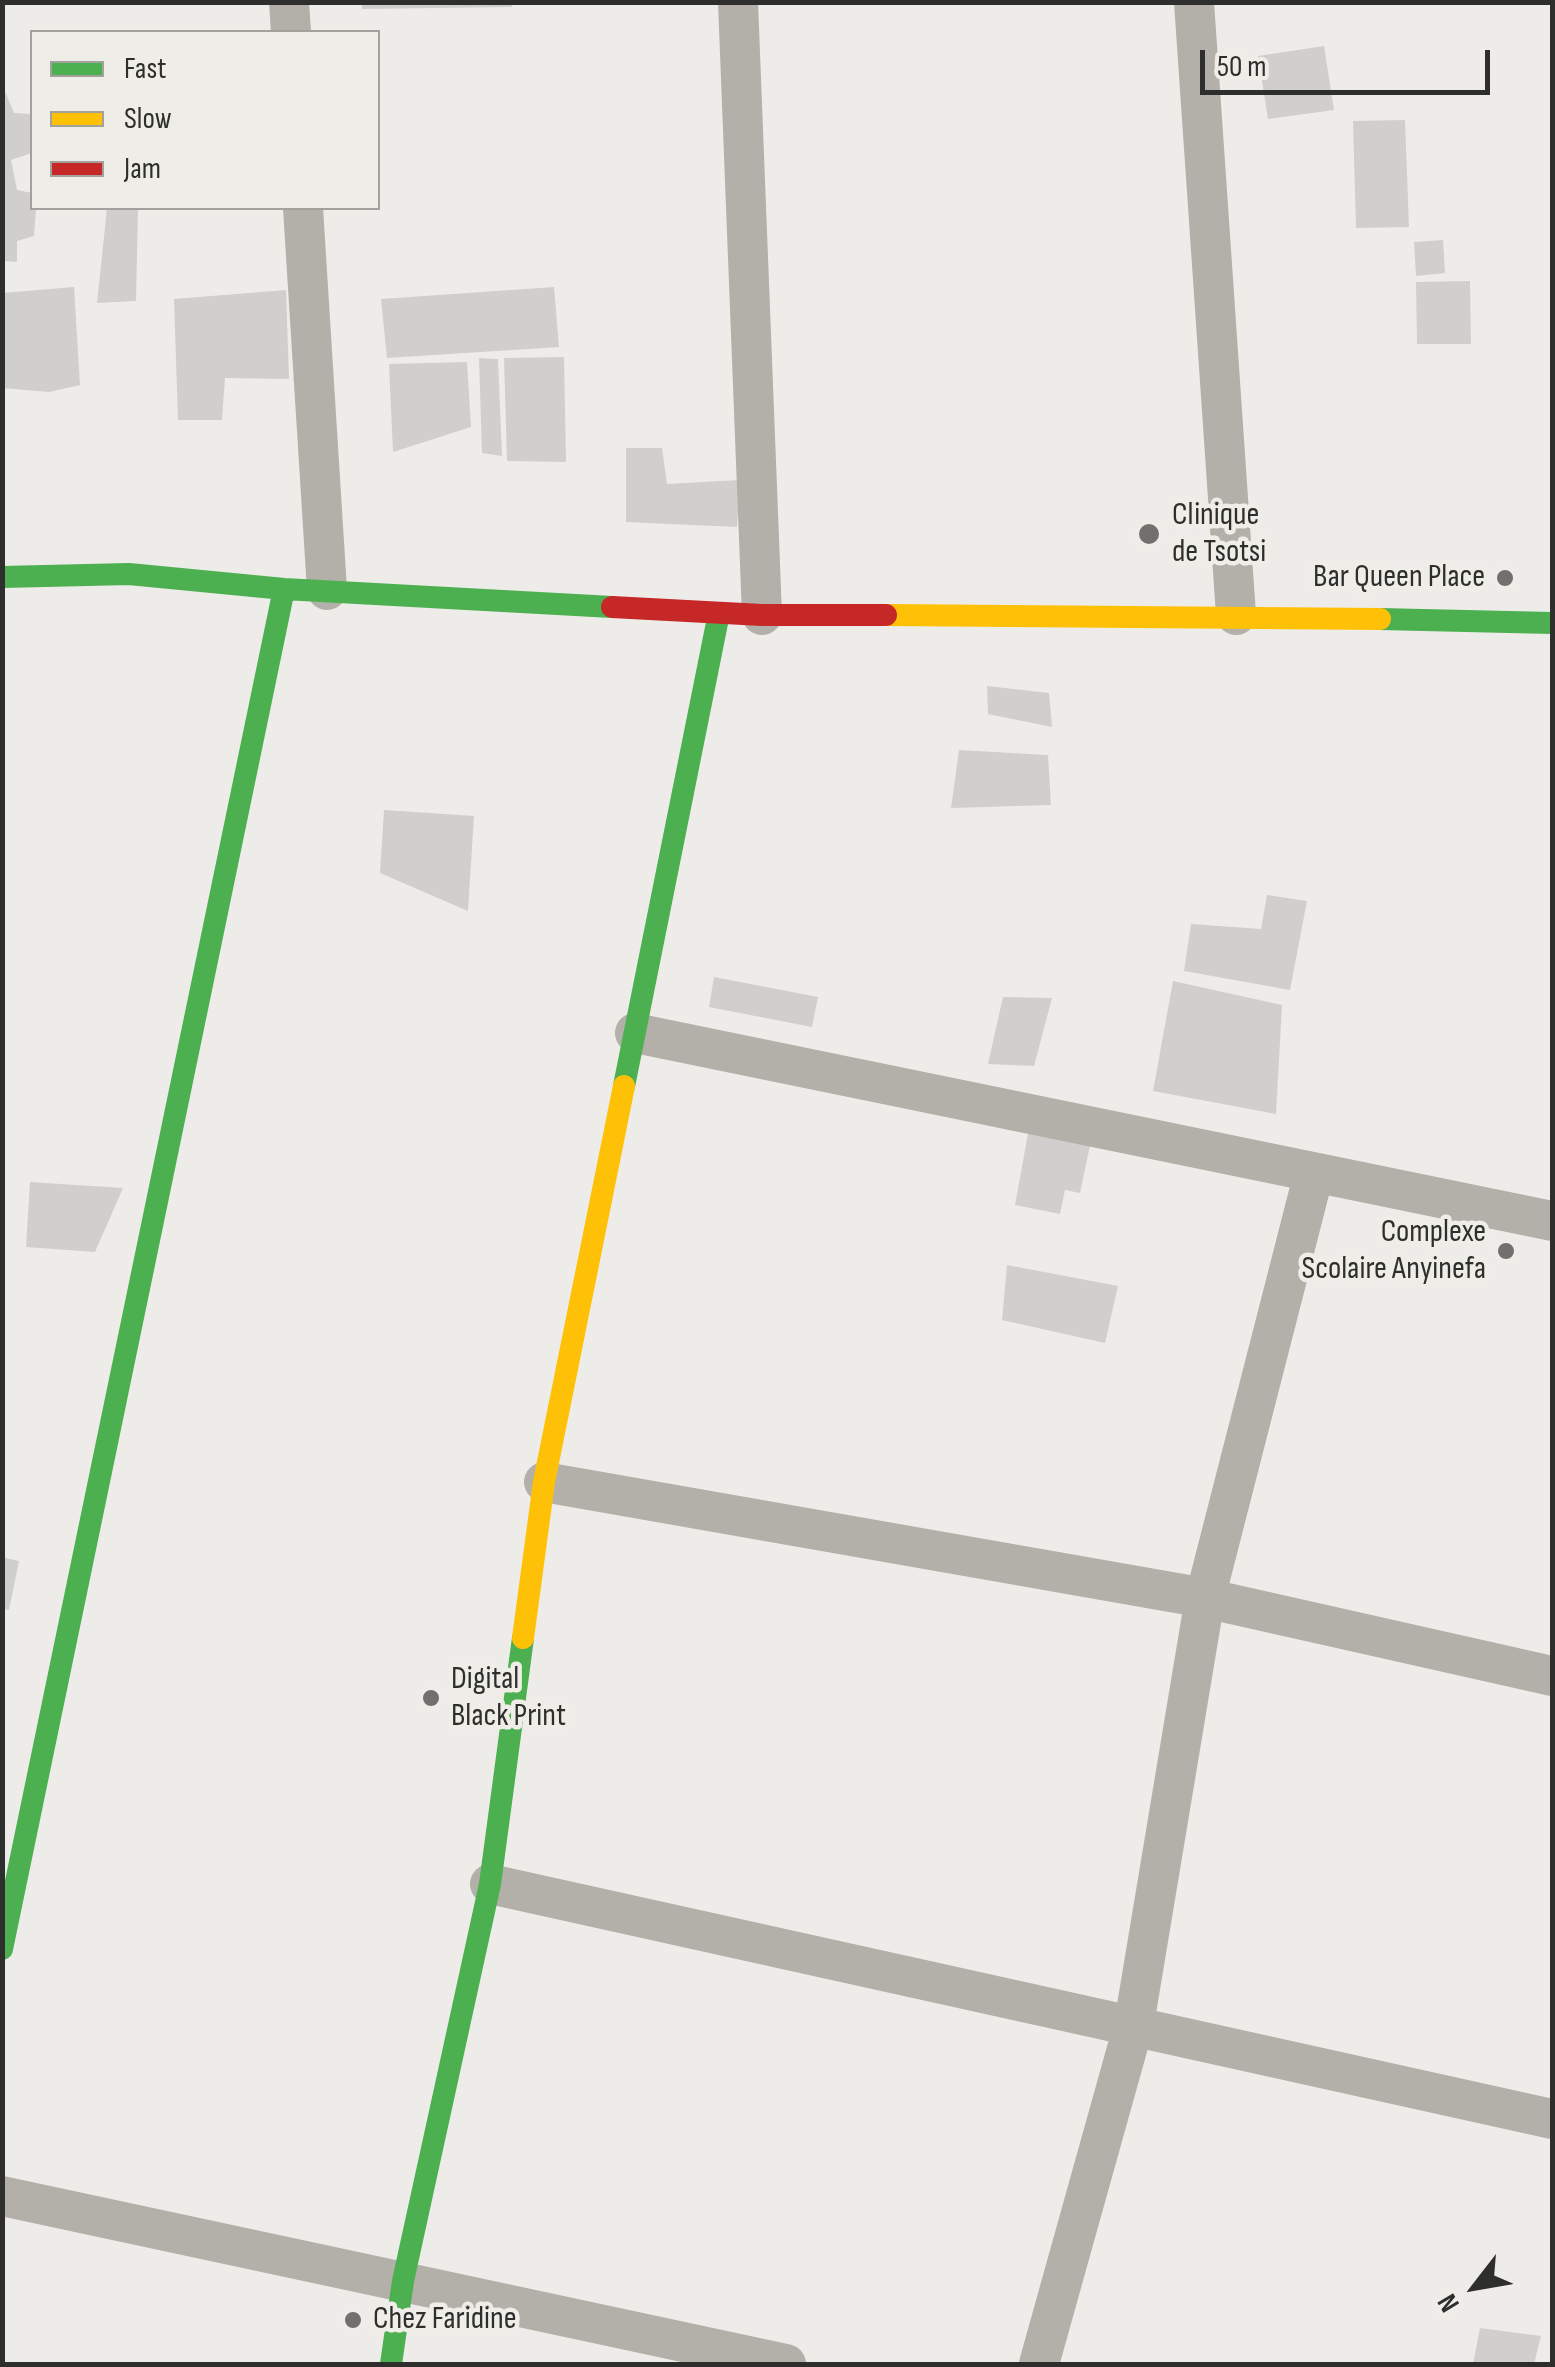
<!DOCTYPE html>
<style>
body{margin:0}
#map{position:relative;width:1555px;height:2367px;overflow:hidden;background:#edece9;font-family:"Sofia Sans Condensed",sans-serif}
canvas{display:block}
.frame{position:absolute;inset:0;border:5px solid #2e2e2c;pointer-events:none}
.legend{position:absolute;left:30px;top:30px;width:350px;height:180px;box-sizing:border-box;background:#efede7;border:2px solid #a2a19c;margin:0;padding:12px 18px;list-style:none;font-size:30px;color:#2e2e2c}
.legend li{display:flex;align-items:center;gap:20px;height:50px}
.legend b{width:50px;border:2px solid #a2a19c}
.north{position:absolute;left:1425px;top:2237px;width:100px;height:100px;-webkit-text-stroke:8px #efede7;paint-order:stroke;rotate:239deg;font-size:28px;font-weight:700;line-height:40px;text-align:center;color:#2e2e2c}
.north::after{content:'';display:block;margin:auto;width:35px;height:45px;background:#2e2e2c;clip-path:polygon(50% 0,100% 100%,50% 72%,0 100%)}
.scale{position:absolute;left:1200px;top:50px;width:290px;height:45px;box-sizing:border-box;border:5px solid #2e2e2c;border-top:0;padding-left:12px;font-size:30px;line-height:35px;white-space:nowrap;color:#2e2e2c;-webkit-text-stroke:8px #efede7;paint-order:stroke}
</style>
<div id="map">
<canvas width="1555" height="2367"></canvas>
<div class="frame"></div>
<ul class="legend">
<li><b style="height:12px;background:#4caf50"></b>Fast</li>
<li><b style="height:12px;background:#ffc107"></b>Slow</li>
<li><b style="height:12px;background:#c62828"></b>Jam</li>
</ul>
<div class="north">N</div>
<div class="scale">50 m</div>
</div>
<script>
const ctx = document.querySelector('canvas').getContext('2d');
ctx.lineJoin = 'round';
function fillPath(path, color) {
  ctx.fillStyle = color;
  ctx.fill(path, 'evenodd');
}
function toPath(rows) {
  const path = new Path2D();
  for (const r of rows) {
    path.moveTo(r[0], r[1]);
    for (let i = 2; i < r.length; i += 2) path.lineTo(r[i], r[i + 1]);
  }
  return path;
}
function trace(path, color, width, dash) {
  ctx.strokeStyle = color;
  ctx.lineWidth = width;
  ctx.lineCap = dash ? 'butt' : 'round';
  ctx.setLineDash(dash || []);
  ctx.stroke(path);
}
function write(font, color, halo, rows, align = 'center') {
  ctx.font = font + ' "Sofia Sans Condensed",sans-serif';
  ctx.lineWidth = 9;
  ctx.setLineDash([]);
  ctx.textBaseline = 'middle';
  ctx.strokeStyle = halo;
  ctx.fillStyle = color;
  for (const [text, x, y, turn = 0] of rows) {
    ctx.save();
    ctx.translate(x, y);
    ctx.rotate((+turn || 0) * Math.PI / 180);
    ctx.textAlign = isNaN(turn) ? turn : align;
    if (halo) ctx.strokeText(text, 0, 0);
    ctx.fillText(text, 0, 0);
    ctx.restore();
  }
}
fillPath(toPath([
 [362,2,512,2,512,7,362,9],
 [1324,46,1334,110,1268,119,1258,56],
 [2,84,14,113,31,114,32,153,11,160,17,190,32,193,36,208,34,236,17,241,17,262,2,261],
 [1405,120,1409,227,1356,228,1353,121],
 [107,208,138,208,136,301,97,303],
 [1443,240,1445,273,1416,276,1414,242],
 [1470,281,1471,344,1417,344,1416,282],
 [74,287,80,385,49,392,2,388,2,293],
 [554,287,559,347,387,358,381,299],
 [286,290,289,379,225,378,222,420,178,420,174,299],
 [564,357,566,462,507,461,504,358],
 [479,358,498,359,502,456,482,453],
 [467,362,471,427,393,452,389,364],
 [626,448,662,448,667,484,740,480,737,527,626,522],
 [987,686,1049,693,1052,727,988,714],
 [959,750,1048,755,1051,805,951,808],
 [384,810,474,816,468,911,380,873],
 [1267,895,1307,901,1290,990,1184,971,1191,924,1261,929],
 [714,977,818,997,812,1027,709,1007],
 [1173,981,1282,1005,1276,1114,1153,1091],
 [1003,997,1052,998,1034,1066,988,1064],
 [1029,1128,1091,1141,1080,1193,1065,1190,1060,1214,1015,1205],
 [30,1182,123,1188,95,1252,26,1247],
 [1007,1265,1118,1286,1105,1343,1002,1320],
 [2,1557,19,1561,9,1610,2,1609],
 [1480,2328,1541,2336,1534,2364,1473,2364]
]), '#d0cfcd');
trace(toPath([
 [289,2,291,32],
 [738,2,762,615],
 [1194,2,1236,615],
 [303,208,327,590],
 [635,1033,1552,1221],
 [544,1482,1205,1598,1552,1676],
 [490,1884,1552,2119],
 [2,2196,786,2364],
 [1039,2364,1134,2024,1205,1598,1314,1173]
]), '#b2b0a8', 40);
trace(toPath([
 [2,577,129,574,284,589,612,607],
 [1380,619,1552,623],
 [624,1086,719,613],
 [2,1949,284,589],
 [391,2364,403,2281,490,1884,523,1638]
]), '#4caf50', 22);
trace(toPath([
 [886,615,1380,619],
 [523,1638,544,1482,624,1086]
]), '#ffc107', 22);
trace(toPath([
 [612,607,762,615,886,615]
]), '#c62828', 22);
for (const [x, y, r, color] of [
 [1149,534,12,"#71706e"],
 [1505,578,10,"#71706e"],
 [1506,1251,10,"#71706e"],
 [431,1698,10,"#71706e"],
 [353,2320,10,"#71706e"]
]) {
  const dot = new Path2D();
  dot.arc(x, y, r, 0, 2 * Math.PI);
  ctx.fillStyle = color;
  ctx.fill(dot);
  trace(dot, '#efede7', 4);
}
write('32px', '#2e2e2c', '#efede7', [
 ["Clinique",1172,516],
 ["de Tsotsi",1172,553],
 ["Bar Queen Place",1485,578,"right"],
 ["Complexe",1486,1233,"right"],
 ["Scolaire Anyinefa",1486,1270,"right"],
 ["Digital",451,1680],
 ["Black Print",451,1717],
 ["Chez Faridine",373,2320]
], 'left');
</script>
